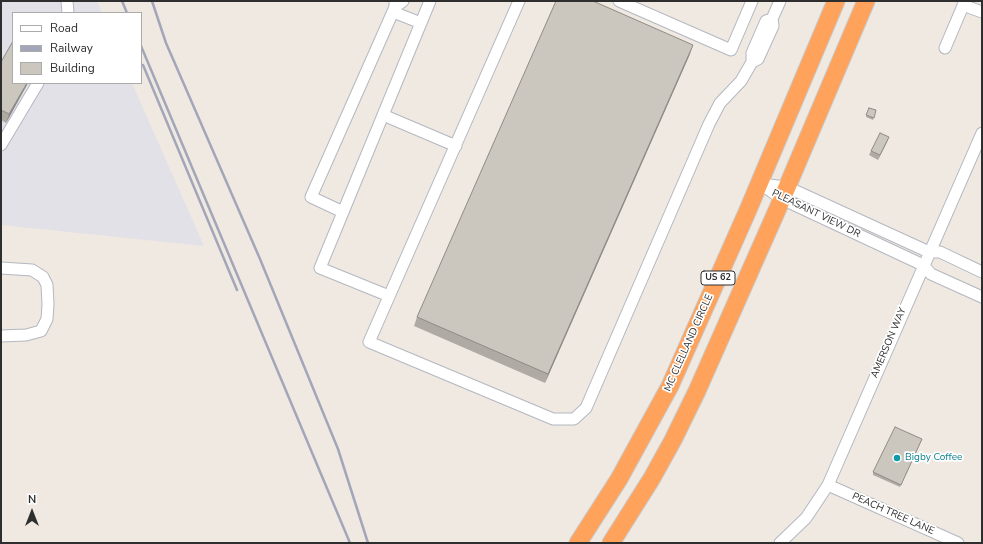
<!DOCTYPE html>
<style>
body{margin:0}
#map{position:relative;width:983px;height:544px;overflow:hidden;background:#efe9e1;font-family:"Nunito Sans",sans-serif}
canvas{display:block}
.frame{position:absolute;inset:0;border:2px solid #2e2e2e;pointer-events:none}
.legend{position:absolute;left:12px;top:12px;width:130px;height:72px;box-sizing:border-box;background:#fff;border:1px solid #ababab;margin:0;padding:5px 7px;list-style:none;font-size:12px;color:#2e2e2e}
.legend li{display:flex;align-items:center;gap:8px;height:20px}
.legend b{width:20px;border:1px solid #ababab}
.north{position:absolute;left:12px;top:492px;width:40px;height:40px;-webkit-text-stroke:3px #fff;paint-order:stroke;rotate:0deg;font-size:11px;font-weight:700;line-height:16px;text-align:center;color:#2e2e2e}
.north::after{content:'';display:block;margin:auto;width:14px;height:18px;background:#2e2e2e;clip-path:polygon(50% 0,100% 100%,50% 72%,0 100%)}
</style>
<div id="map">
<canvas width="983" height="544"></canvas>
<div class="frame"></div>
<ul class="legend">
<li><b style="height:5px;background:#fff"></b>Road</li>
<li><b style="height:5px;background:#a3a6b8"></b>Railway</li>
<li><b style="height:11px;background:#cbc7bf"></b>Building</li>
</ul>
<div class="north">N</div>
</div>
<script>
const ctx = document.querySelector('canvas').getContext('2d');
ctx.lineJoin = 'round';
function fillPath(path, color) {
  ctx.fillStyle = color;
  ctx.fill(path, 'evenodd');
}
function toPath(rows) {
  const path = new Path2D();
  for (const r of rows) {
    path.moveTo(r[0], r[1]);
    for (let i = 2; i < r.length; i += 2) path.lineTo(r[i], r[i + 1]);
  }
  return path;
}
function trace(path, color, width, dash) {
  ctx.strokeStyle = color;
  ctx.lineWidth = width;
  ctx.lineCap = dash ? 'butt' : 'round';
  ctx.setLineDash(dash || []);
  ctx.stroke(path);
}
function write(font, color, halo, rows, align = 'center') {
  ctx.font = font + ' "Nunito Sans",sans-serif';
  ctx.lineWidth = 3.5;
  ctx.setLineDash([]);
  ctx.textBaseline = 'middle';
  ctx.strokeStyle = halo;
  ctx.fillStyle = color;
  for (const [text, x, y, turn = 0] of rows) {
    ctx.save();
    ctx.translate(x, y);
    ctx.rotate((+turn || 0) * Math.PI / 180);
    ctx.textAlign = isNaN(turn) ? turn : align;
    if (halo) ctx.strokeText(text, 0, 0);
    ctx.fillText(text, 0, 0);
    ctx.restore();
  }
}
fillPath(toPath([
 [1,1,97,1,102,13,13,13,13,83,132,83,204,246,1,225]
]), '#e3e1e8');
const minor = toPath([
 [67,1,68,13],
 [395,1,395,7,403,1],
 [519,1,369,342,553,419,574,419,586,408,709,124,720,103,741,81,752,62,752,53,766,21,772,19],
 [619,1,731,50,752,1],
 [963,5,982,12],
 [393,12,421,23],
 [945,48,965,1],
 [752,62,758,59,773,26,772,19,780,1],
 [383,115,456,146],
 [1,145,38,83],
 [759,183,782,199,923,265,931,274,982,297],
 [761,184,787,187,929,252,940,252,982,272],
 [343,212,311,197,395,7],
 [1,268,32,270,43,277,47,285,48,304,47,319,41,331,26,335,1,336],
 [389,296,320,268,430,1],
 [828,485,958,543],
 [780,543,806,518,828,485,982,133]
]);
const highway = toPath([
 [578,543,619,479,670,386,748,210,836,1],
 [611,543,652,478,673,440,697,391,782,199,866,1]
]);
trace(minor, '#b4b7c1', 13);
trace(highway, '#c9c9c9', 19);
trace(minor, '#fff', 11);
trace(highway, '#ffa35c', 17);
trace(toPath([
 [122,1,127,13],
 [152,1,166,43,260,259,338,449,368,543],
 [141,46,350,543],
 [143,65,237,290]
]), '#a3a6b8', 2.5);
fillPath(toPath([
 [690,54,545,383,414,326,417,317],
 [1,62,28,83,6,123,1,120],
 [869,108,876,110,873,120,866,117],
 [889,137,878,160,869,155,871,151],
 [922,439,900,487,873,475,873,472]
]), '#afaba4');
fillPath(toPath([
 [693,45,690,54,545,383,548,374],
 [27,83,28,83,6,123,9,114],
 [889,137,887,142,878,160,880,155]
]), '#8e8b86');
const building = toPath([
 [556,1,593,1,693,45,548,374,417,317,556,1],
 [13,41,13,83,27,83,9,114,1,110,1,62,13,41],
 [869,108,876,110,874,118,866,115,869,108],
 [880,133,889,137,880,155,871,151,880,133],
 [895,427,922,439,901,485,873,472,895,427]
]);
fillPath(building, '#cbc7bf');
trace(building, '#8e8b86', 1);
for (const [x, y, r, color] of [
 [897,458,4,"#0f9aa8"]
]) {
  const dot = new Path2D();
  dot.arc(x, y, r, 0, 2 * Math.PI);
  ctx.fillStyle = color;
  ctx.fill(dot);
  trace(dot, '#fff', 1.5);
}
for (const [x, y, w] of [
 [718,278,34]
]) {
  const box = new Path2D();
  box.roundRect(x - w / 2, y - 7, w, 14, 3);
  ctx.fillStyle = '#fff';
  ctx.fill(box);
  trace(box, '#2e2e2e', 1);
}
write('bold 9px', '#2e2e2e', null, [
 ["US 62",718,278]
]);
write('10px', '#2e2e2e', '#fff', [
 ["PLEASANT VIEW DR",816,214,26],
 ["MC CLELLAND CIRCLE",689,343,-66],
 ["AMERSON WAY",889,343,-67],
 ["PEACH TREE LANE",893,514,24]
]);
write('10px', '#0d838f', '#fff', [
 ["Bigby Coffee",905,458]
], 'left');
</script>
